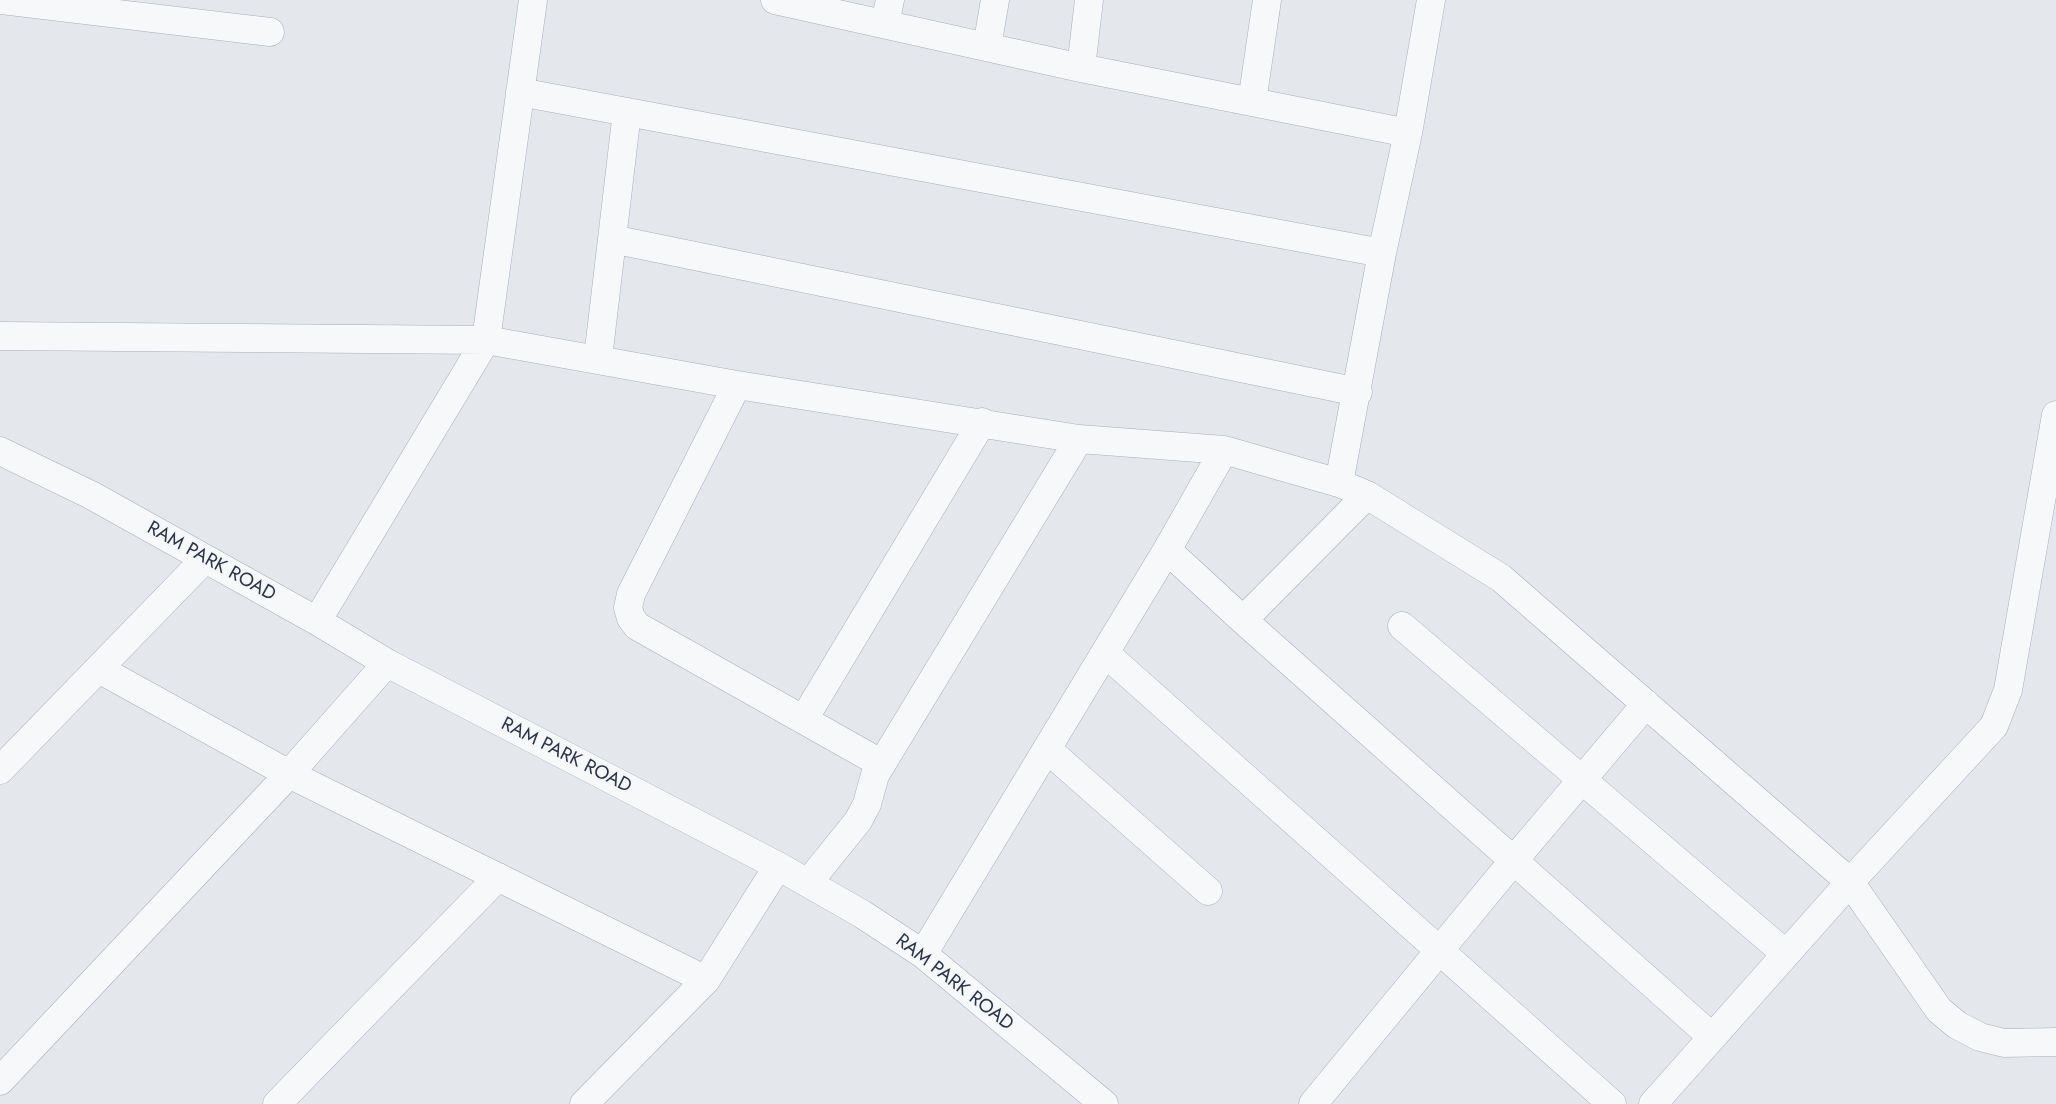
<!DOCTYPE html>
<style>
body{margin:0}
canvas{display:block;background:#e4e7ec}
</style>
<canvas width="2056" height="1104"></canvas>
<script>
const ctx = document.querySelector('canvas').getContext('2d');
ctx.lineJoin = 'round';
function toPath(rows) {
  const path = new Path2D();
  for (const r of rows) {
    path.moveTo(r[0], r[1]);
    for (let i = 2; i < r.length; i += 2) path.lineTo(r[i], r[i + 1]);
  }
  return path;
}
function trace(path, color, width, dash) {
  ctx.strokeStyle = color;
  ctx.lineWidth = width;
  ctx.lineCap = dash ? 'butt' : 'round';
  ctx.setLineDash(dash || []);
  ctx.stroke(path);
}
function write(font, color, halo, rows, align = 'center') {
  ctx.font = font + ' Jost,sans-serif';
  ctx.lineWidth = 4;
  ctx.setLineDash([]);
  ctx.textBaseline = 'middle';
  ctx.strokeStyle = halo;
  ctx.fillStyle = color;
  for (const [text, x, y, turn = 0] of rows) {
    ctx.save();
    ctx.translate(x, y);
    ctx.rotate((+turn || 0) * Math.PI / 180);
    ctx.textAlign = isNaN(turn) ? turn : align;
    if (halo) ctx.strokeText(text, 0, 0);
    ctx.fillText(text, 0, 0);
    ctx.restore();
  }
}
const minor = toPath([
 [0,0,270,32],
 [775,0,1081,68,1408,133],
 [885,24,890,0],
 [987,47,995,0],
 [1081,68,1089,0],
 [520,92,1382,253],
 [1252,102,1267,0],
 [612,239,1358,392],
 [0,336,486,340,737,385,1079,439,1224,450,1339,483,1367,495,1501,578,1850,882,1939,1010,1957,1025,1980,1037,2004,1043,2056,1042],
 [598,358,627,112],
 [737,385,631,594,628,608,631,618,637,626,882,764],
 [0,451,91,495,317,621,387,663,778,866,862,914,923,954,1104,1104],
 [1339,483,1382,253,1408,133,1431,0],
 [1167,550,1243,620,1712,1037],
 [1243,620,1367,495],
 [317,621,486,340,533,0],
 [1402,626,1786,954],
 [1105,653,1612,1104],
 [99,669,289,774,706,980],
 [804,719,982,422],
 [1047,749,1208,891],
 [0,770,205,559],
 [808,883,858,821,867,804,875,775,1079,439],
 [923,954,1167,550,1224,450],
 [0,1081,289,774,387,663],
 [277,1104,498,877],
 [584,1104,706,980,778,866],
 [1313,1104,1514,860,1646,704],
 [1653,1104,1850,882,1994,726,2008,690,2056,415]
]);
trace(minor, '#a9aeb7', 29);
trace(minor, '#f7f8fa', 28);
write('19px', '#2b3445', '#f4f6f9', [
 ["RAM PARK ROAD",211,562,29],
 ["RAM PARK ROAD",566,756,27],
 ["RAM PARK ROAD",954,983,38]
]);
</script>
